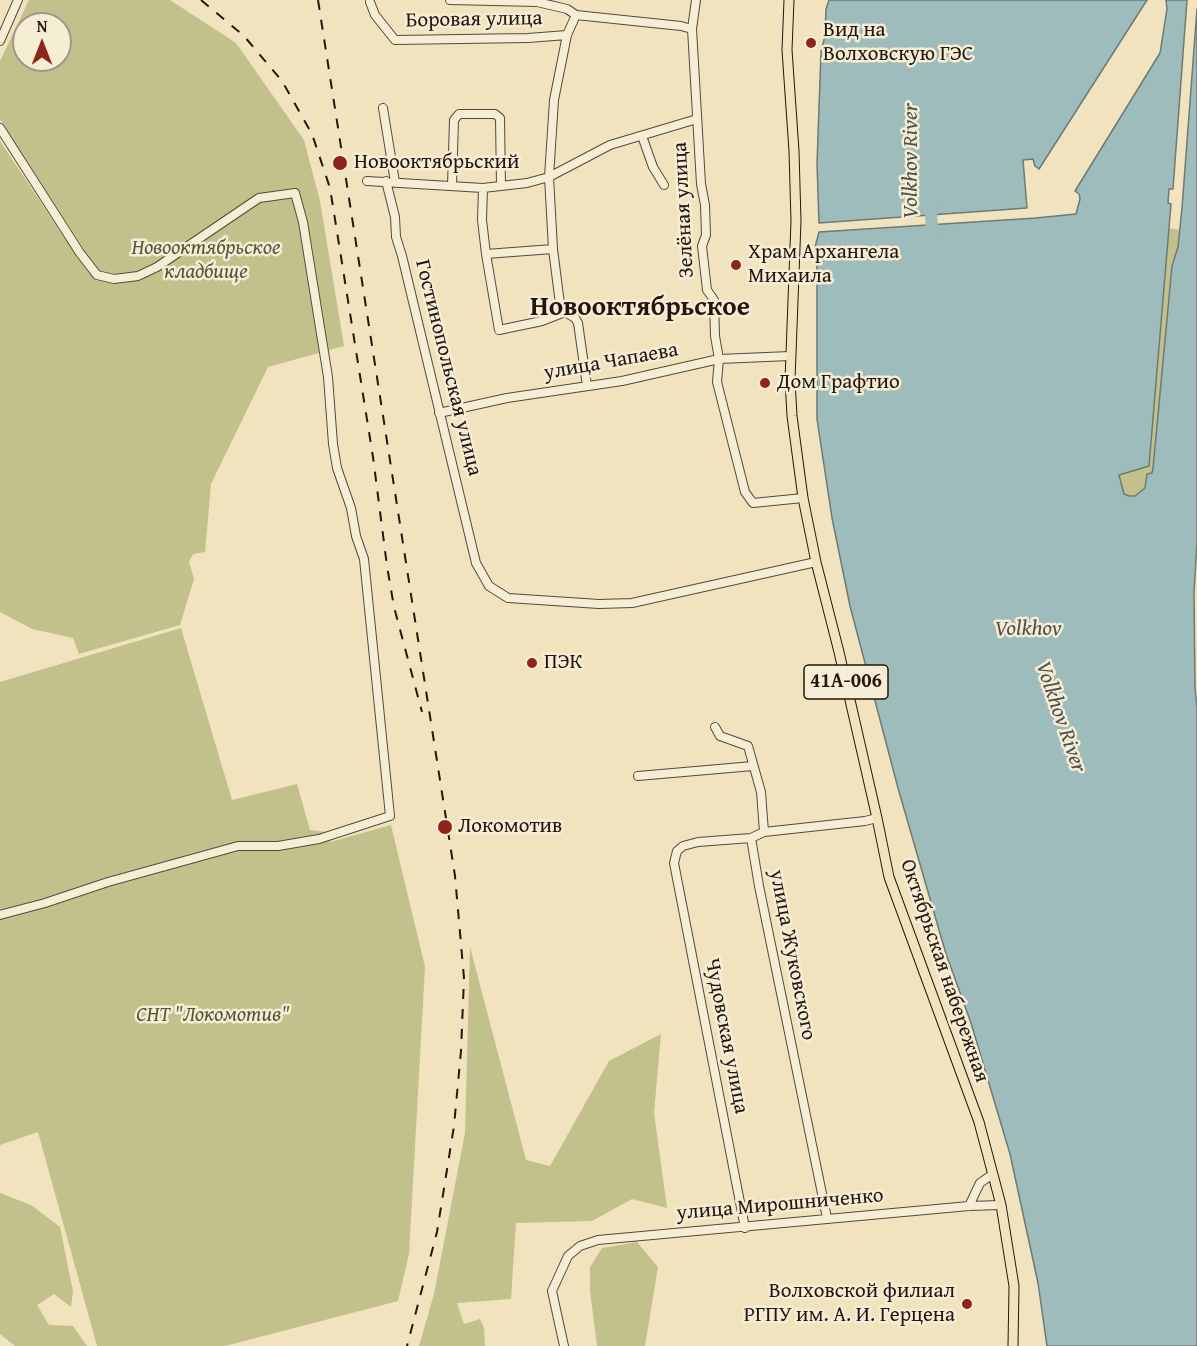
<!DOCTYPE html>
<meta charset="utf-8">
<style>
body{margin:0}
#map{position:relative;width:1197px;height:1346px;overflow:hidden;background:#f1e3be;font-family:"Gentium Book Plus",serif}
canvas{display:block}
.north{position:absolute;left:12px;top:12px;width:60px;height:60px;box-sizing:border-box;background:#f6edd5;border:2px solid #a29786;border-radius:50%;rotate:0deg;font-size:16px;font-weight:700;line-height:24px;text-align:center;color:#231610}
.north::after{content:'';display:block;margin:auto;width:21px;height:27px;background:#8f2418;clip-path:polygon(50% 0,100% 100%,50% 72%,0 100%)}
</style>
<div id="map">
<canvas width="1197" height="1346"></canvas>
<div class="north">N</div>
</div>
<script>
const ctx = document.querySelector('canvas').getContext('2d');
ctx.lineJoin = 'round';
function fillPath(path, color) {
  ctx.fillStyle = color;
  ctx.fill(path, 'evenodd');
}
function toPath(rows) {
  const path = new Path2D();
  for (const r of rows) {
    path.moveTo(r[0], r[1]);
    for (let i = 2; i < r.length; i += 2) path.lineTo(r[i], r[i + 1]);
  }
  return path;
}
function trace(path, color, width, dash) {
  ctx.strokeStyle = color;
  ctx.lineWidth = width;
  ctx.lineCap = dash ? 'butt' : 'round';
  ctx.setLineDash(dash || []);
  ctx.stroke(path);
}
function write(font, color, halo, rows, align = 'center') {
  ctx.font = font + ' "Gentium Book Plus",serif';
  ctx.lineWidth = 5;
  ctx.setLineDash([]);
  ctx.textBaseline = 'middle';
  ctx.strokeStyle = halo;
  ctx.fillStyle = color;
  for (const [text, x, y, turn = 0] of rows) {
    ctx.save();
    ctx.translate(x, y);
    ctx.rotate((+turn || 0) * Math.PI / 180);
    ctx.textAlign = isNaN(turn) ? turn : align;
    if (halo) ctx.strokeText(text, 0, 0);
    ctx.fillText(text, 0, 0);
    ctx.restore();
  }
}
fillPath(toPath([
 [29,0,170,0,236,43,304,140,320,201,344,346,268,367,211,484,205,552,193,554,189,562,194,579,180,625,79,654,73,638,32,629,0,612,0,141,79,260,84,249,0,119,0,61],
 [24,24,60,24,60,60,24,60],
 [1169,228,1180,230,1178,247,1172,266,1153,468,1152,473,1147,474,1145,488,1140,494,1129,497,1124,494,1119,474,1149,466],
 [181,628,232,800,297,784,310,830,327,832,330,842,391,825,425,967,409,1254,398,1301,225,1346,97,1346,38,1132,0,1145,0,682],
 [470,947,526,1160,550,1166,609,1061,661,1034,654,1113,667,1208,632,1199,592,1221,516,1223,511,1299,457,1303,464,1324,480,1319,484,1328,485,1346,419,1346,434,1294,465,1133],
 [0,1193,31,1205,60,1227,73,1291,71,1307,54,1294,37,1305,49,1325,73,1326,87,1346,15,1346,0,1334],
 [637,1242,658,1267,645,1346,597,1346,590,1291,590,1267,602,1248]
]), '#c2c18c');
const water = toPath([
 [829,0,1147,0,1039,169,1035,166,1033,159,1023,160,1027,208,819,223,817,164,821,52,825,36,826,9,829,0],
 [1166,0,1187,0,1173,189,1169,189,1168,203,1171,204,1149,466,1119,475,1124,494,1129,496,1135,496,1145,488,1147,474,1152,473,1153,468,1172,266,1178,247,1182,208,1197,9,1197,542,1194,593,1195,687,1197,708,1197,1346,1047,1346,1038,1283,1010,1154,971,1023,946,954,898,788,850,606,832,518,817,419,817,266,813,255,819,232,1036,218,1076,214,1080,199,1079,194,1075,191,1160,53,1167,9,1166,0]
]);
fillPath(water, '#9ebcbb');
trace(water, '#6d7a77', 1.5);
trace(toPath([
 [930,201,933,241]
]), '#9ebcbb', 12);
const minor = toPath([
 [450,0,537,2,567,9,576,15,681,26,692,29],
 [696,0,692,29,701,184,705,205,706,235,702,246,707,290,714,300,715,336,719,359,717,382,745,492,753,503,803,498],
 [370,2,375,15,395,40,528,38,567,35],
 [576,15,567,35,554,100,549,177,553,249,560,304,565,312,575,318,578,323,587,386],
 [0,41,18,0],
 [383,108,395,182],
 [0,128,80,253,97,275,114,279,138,276,157,267,259,198,295,193,303,222,328,377,333,444,337,468,351,508,356,536,364,559,390,816,319,839,278,846,238,846,108,882,45,903,0,915],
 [642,136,653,167,664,185],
 [367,181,483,188,527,183,549,177,610,145,697,119],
 [386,181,395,217,396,237,402,256,476,563,489,586,508,598,599,604,632,603,816,562],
 [452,186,454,120,459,114,495,114,500,118,501,186],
 [483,188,482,220,486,254,499,330,542,321,565,312],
 [486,254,553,249],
 [439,413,507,398,622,381,719,359,790,356],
 [715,727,720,736,748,746,761,792,764,832,751,838,759,886,827,1218],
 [638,776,753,766],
 [764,832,865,821,877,818],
 [969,1206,980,1183,993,1174],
 [745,1228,674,863,677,851,683,846,698,842,751,838],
 [564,1346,552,1291,568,1256,580,1246,598,1240,969,1206,1001,1205]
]);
const major = toPath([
 [789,0,787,50,794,151,796,221,790,380,792,416,803,498,816,562,839,652,877,818,889,877,979,1122,1001,1205,1014,1286,1013,1346]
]);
trace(minor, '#56493c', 10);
trace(major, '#231610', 11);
trace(minor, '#f6edd5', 8);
trace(major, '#f1e3be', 9);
trace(toPath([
 [201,0,244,36,282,81,312,134,330,188,373,457,387,566,394,607,422,712],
 [318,0,455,876,464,978,461,1051,454,1126,437,1232,407,1346]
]), '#231610', 2, [10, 10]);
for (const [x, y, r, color] of [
 [811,43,6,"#8f2418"],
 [340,163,8,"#8f2418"],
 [736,265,6,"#8f2418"],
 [765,383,6,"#8f2418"],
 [532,663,6,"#8f2418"],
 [445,827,8,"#8f2418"],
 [967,1304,6,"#8f2418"]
]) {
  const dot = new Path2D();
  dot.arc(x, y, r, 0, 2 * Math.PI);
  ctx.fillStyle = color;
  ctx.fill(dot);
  trace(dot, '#f6edd5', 2);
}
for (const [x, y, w] of [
 [846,682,84]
]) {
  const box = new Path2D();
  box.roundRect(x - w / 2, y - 17, w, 34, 4.5);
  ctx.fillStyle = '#f6edd5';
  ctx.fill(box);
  trace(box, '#231610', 1.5);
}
write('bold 20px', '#231610', null, [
 ["41А-006",846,682]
]);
write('21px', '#231610', '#f6edd5', [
 ["Боровая улица",474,20,-1],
 ["Зелёная улица",684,210,-93],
 ["улица Чапаева",611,362,-10],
 ["Гостинопольская улица",448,368,76],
 ["улица Жуковского",792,955,79],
 ["Октябрьская набережная",944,971,71],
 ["Чудовская улица",726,1036,79],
 ["улица Мирошниченко",780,1205,-5]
]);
write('21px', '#231610', '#f6edd5', [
 ["Вид на",823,31],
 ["Волховскую ГЭС",823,55],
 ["Новооктябрьский",354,163],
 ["Храм Архангела",748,253],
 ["Михаила",748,277],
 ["Дом Графтио",777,383],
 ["ПЭК",544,663],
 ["Локомотив",458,827],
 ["Волховской филиал",955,1292,"right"],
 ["РГПУ им. А. И. Герцена",955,1316,"right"]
], 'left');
write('italic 21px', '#5b523b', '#f6edd5', [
 ["Новооктябрьское",206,249],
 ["кладбище",206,273],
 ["СНТ \"Локомотив\"",213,1016]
]);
write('italic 22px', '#4e504c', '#f6edd5', [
 ["Volkhov River",911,161,-90],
 ["Volkhov",1028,629],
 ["Volkhov River",1060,717,71]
]);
write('bold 27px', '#231610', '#f6edd5', [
 ["Новооктябрьское",640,308]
]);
</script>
